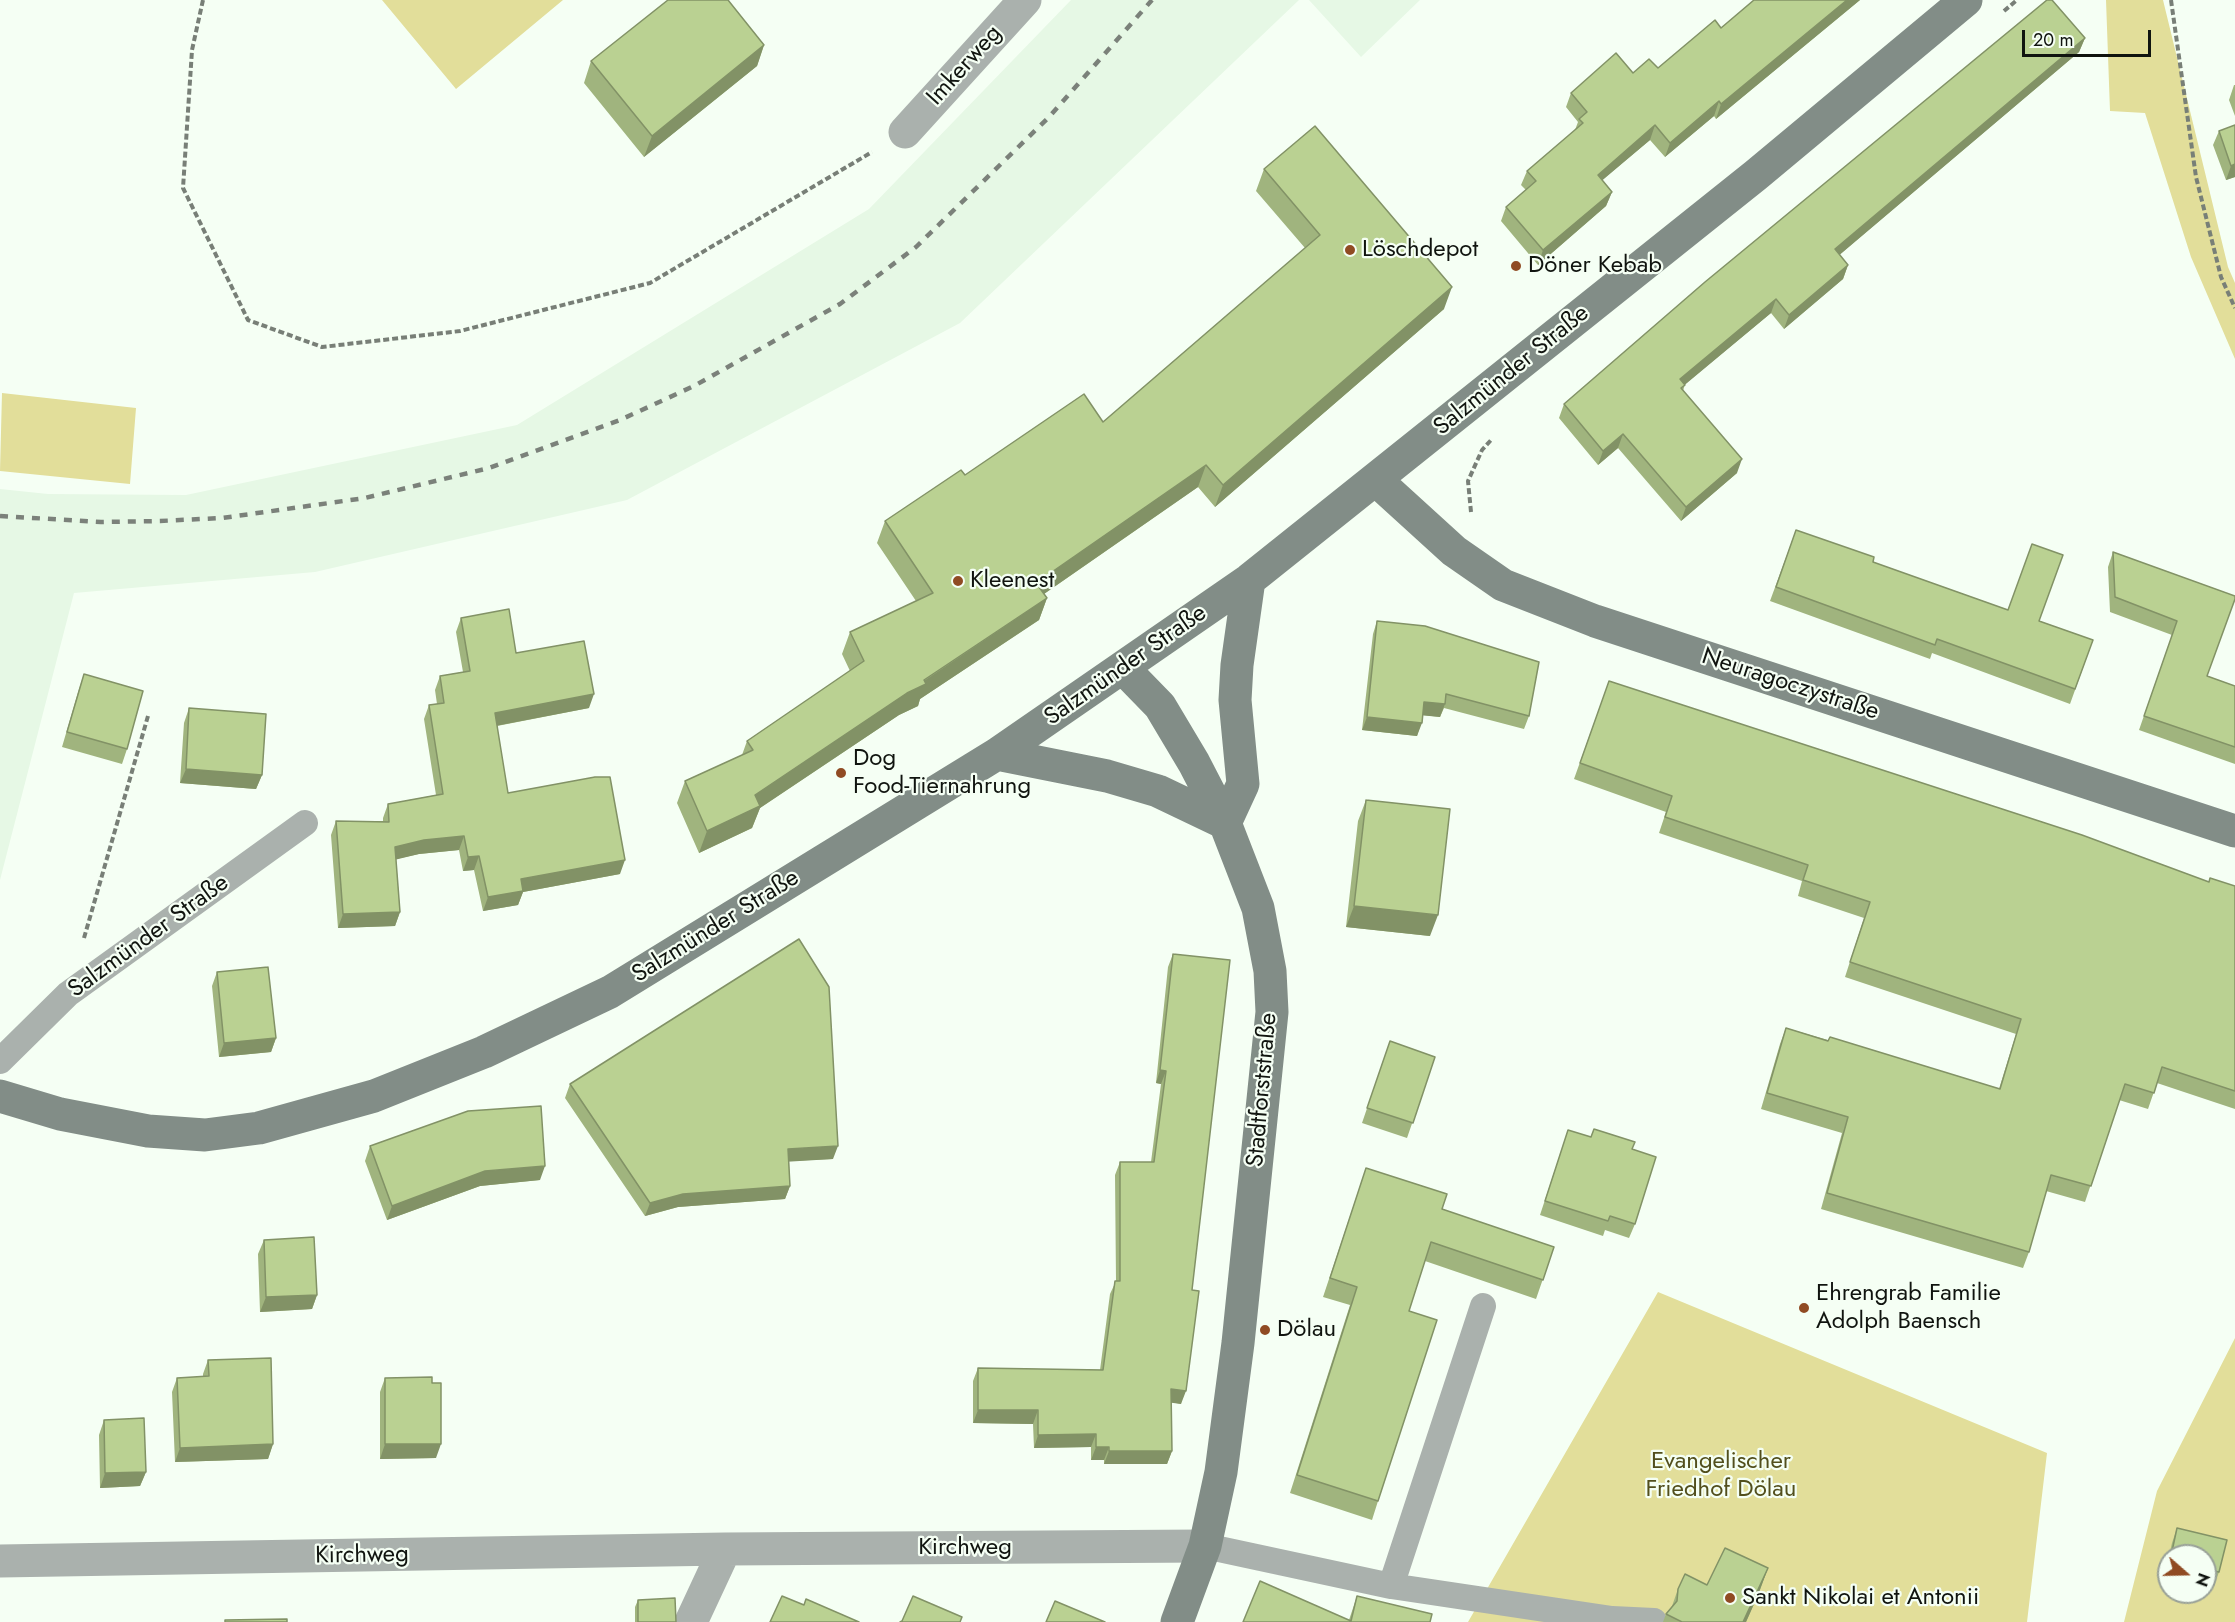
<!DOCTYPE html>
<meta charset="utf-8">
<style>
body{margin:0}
#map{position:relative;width:2235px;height:1622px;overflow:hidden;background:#f5fff4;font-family:Jost,sans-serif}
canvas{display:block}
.north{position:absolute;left:2157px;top:1544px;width:60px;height:60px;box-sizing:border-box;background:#f5fff4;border:2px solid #99a198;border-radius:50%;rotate:110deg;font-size:16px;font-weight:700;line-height:24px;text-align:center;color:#10140f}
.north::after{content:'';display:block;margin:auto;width:21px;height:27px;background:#904b23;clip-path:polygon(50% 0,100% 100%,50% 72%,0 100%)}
.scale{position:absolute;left:2022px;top:30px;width:129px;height:27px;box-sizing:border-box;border:3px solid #10140f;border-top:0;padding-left:8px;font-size:18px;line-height:21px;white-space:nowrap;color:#10140f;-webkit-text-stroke:4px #f5fff4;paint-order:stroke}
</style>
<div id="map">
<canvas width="2235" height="1622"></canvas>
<div class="north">N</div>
<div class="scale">20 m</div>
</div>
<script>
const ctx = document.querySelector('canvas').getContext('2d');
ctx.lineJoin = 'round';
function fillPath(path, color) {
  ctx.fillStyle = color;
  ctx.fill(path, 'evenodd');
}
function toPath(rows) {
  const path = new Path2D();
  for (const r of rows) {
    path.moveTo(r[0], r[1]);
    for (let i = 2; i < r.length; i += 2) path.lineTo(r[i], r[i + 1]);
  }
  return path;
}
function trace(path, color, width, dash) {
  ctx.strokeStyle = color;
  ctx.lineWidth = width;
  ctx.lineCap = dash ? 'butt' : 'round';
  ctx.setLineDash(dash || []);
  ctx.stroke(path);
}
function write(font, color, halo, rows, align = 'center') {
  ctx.font = font + ' Jost,sans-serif';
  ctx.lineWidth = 4.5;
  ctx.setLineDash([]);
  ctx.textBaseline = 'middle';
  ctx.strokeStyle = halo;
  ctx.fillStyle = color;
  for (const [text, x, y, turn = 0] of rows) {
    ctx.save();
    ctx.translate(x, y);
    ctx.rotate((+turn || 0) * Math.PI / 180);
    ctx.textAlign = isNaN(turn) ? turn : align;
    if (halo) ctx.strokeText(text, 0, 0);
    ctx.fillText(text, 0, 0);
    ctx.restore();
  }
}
fillPath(toPath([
 [1071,0,1299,0,960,323,627,500,315,572,74,593,0,880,0,489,48,494,186,495,517,425,869,209],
 [1309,0,1420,0,1361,57]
]), '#e6f8e5');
fillPath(toPath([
 [382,0,563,0,456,89],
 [2106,0,2163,0,2228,267,2235,283,2235,359,2191,257,2145,113,2110,111],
 [2,393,136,408,130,484,0,471],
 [1658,1292,2047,1453,2027,1622,1468,1622],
 [2235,1338,2235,1622,2124,1622,2157,1491],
 [2169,1556,2205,1556,2205,1592,2169,1592]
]), '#e2de9a');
trace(toPath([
 [203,0,192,50,183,188,248,320,322,347,460,331,650,283,872,152],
 [2171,0,2196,177,2221,277,2235,308],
 [2004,11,2017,0],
 [1471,512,1468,481,1482,450,1492,439],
 [84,938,148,716]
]), '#787f77', 4, [6, 3]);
trace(toPath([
 [0,1061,68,994,305,823],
 [1205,1546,1391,1586,1483,1306],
 [1391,1586,1612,1619,1654,1621]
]), '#aab1ad', 26);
trace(toPath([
 [905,132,1025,0],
 [0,1561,725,1549,1205,1546],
 [691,1622,725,1549]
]), '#aab1ad', 33);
trace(toPath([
 [1376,480,1454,551,1503,585,1595,621,2235,831],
 [1124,669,1160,706,1194,763,1225,823,1258,908,1270,971,1272,1012,1238,1343,1221,1472,1205,1546,1177,1622],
 [997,754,1107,776,1158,791,1225,823],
 [1225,823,1243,784,1235,700,1237,665,1249,580],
 [0,1096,60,1114,148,1131,205,1135,259,1128,374,1096,484,1052,610,992,997,754,1249,580,1756,175,1966,0]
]), '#828d87', 33);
trace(toPath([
 [0,516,101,522,160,521,222,518,365,498,489,468,620,420,694,386,840,304,916,247,1049,117,1152,0]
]), '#7b817a', 4.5, [8, 8]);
fillPath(toPath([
 [1754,0,1860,0,1716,119,1714,116,1665,157,1650,140,1602,180,1612,192,1606,206,1538,265,1501,221,1506,207,1526,190,1521,185,1527,171,1575,130,1578,122,1566,107,1571,93,1633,73,1658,68,1721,28],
 [2085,38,2079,52,1839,255,1848,265,1843,279,1784,329,1771,313,1685,384,1683,391,1737,473,1681,521,1618,448,1598,465,1559,418,1564,404],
 [764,45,757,66,644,157,584,83,591,61],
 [2234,85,2235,85,2235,116,2229,100],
 [2219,131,2235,177,2226,180,2213,145],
 [1264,169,1444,309,1215,507,1198,487,1044,594,1047,598,1039,620,920,699,918,706,899,715,760,808,752,828,699,853,677,803,685,781,742,755,747,741,850,671,842,654,850,632,916,601,877,543,885,521,965,475,1103,422,1305,248,1256,191],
 [1796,530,1873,562,2093,640,2070,704,1932,653,1930,659,1770,601],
 [2113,552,2235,596,2207,676,2235,686,2235,764,2139,730,2172,635,2110,612,2108,567],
 [461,618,516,653,589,708,497,726,508,793,620,874,523,892,518,905,483,911,474,870,463,871,459,850,419,854,396,859,400,912,395,926,338,928,331,835,336,821,383,821,383,818,388,804,436,795,424,719,429,705,437,704,435,690,440,676,463,672,456,632],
 [1377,621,1529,716,1524,729,1444,708,1440,717,1423,715,1417,736,1362,730,1373,634],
 [84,674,127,749,122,764,62,747,79,689],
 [1609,681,2208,882,2235,886,2235,1109,2157,1083,2148,1109,2119,1100,2085,1202,2046,1191,2029,1252,2023,1268,1821,1209,1842,1133,1761,1109,1780,1044,1786,1028,1999,1089,2016,1034,1845,977,1864,918,1798,896,1802,881,1659,833,1666,812,1574,779],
 [189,708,262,775,256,789,180,783,184,723],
 [1366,800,1430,936,1346,927,1358,821],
 [1173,954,1192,1290,1181,1404,1171,1402,1172,1451,1167,1464,1104,1464,1104,1460,1091,1460,1091,1447,1034,1448,1033,1424,973,1423,973,1381,978,1368,1100,1370,1110,1294,1116,1281,1115,1175,1120,1162,1151,1162,1161,1084,1156,1083,1168,967],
 [217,972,276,1038,271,1052,219,1057,212,986],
 [1390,1041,1435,1057,1407,1138,1362,1123],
 [570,1084,833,1159,789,1161,790,1186,785,1199,678,1207,645,1216,565,1098],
 [1594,1129,1632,1149,1635,1224,1629,1238,1605,1230,1603,1236,1540,1215,1568,1130,1591,1137],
 [370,1146,540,1180,480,1186,387,1220,365,1161],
 [1366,1168,1442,1209,1554,1247,1536,1299,1425,1261,1409,1311,1378,1501,1372,1520,1290,1493,1350,1305,1323,1297],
 [264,1240,317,1295,312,1309,260,1312,258,1254],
 [208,1360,273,1444,268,1459,175,1462,172,1392,177,1378,203,1377,203,1374],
 [385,1378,436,1458,380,1459,380,1392],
 [104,1420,146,1472,140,1486,100,1488,99,1435],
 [2177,1528,2227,1540,2219,1572,2214,1586,2205,1585,2205,1556,2169,1556,2172,1543],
 [2169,1557,2169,1576,2165,1575],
 [1768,1568,1758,1595,1746,1622,1663,1622,1666,1614,1671,1609,1678,1589,1707,1585],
 [1357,1596,1430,1622,1243,1622,1349,1620],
 [638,1600,676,1622,635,1622,635,1607]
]), '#a0b47e');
fillPath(toPath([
 [1847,0,1860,0,1716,119,1721,104],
 [2085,38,2079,52,1830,263,1835,249],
 [764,45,757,66,644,157,652,136],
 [1719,101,1714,116,1665,157,1670,143],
 [1655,125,1650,140,1592,189,1598,175],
 [2235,164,2235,177,2226,180,2231,166],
 [1612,192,1606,206,1538,265,1543,250],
 [1848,265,1843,279,1784,329,1789,315],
 [1452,287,1444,309,1215,507,1223,485],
 [1776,299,1771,313,1675,393,1680,379],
 [1623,434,1618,448,1598,465,1603,451],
 [1742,459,1737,473,1681,521,1686,507],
 [1206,465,1198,487,1028,605,1036,583],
 [1047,598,1039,620,920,699,918,706,899,715,760,808,752,828,699,853,707,831,755,795],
 [594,694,589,708,490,727,495,713],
 [1424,702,1445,704,1440,717,1419,715],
 [1367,717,1422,723,1417,736,1362,730],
 [186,769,262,775,256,789,180,783],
 [464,836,459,850,419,854,390,861,395,847,424,840],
 [479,856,474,870,463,871,468,857],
 [625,860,620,874,523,892,518,905,483,911,488,897,521,879],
 [1354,906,1438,915,1430,936,1346,927],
 [400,912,395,926,338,928,343,914],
 [276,1038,271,1052,219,1057,224,1043],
 [1160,1070,1166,1071,1161,1084,1156,1083],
 [838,1146,833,1159,783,1162,788,1149],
 [545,1166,540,1180,480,1186,387,1220,392,1206,485,1171],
 [790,1186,785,1199,678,1207,645,1216,650,1203,683,1194],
 [317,1295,312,1309,260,1312,266,1297],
 [1171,1389,1186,1391,1181,1404,1166,1402],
 [978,1410,1038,1410,1033,1424,973,1423],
 [1096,1434,1091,1447,1034,1448,1038,1435],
 [273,1444,268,1459,175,1462,180,1448],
 [385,1444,441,1444,436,1458,380,1459],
 [1096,1447,1109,1447,1104,1460,1091,1460],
 [1109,1451,1172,1451,1167,1464,1104,1464],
 [146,1472,140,1486,100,1488,105,1473],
 [1768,1568,1758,1595,1746,1622,1743,1622]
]), '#829266');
const building = toPath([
 [668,0,728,0,764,45,652,136,591,61,668,0],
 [1754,0,1847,0,1721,104,1719,101,1670,143,1655,125,1598,175,1612,192,1543,250,1506,207,1536,181,1527,171,1583,123,1579,119,1587,112,1571,93,1616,53,1633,73,1649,59,1658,68,1715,20,1721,28,1754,0],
 [2047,0,2052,0,2085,38,1835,249,1848,265,1789,315,1776,299,1680,379,1685,385,1681,388,1742,459,1686,507,1623,434,1603,451,1564,404,1705,282,2047,0],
 [2235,125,2235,164,2231,166,2219,131,2235,125],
 [1315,126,1452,287,1223,485,1206,465,1036,583,1047,598,924,680,926,684,907,693,755,795,760,806,707,831,685,781,753,750,747,741,864,661,850,632,933,593,885,521,961,470,965,475,1084,394,1103,422,1320,235,1264,169,1315,126],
 [1796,530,1874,557,1873,562,2008,610,2032,544,2063,555,2039,621,2093,640,2075,689,1937,639,1935,645,1776,587,1796,530],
 [2113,552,2235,596,2235,599,2207,676,2235,686,2235,747,2144,716,2177,621,2115,597,2113,552],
 [509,609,516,653,584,641,594,694,495,713,508,793,595,777,610,777,625,860,521,879,523,891,488,897,479,856,468,857,464,836,424,840,395,847,400,912,343,914,336,821,389,822,388,804,443,794,429,705,444,703,440,676,470,671,461,618,509,609],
 [1377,621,1425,626,1539,662,1529,716,1446,694,1445,704,1424,702,1422,723,1367,717,1377,621],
 [84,674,143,691,127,749,67,732,84,674],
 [1609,681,2082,835,2209,882,2210,878,2235,886,2235,1091,2162,1067,2154,1093,2125,1084,2091,1186,2051,1175,2029,1252,1827,1193,1848,1117,1767,1093,1786,1028,1828,1041,1830,1037,2000,1089,2021,1019,1850,962,1870,902,1803,880,1808,865,1665,817,1672,796,1580,763,1609,681],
 [189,708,266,714,262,775,186,769,189,708],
 [1366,800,1450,809,1438,915,1354,906,1366,800],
 [799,939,829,987,838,1146,788,1149,790,1186,683,1194,650,1203,570,1084,799,939],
 [1173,954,1230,960,1192,1290,1199,1291,1186,1391,1171,1389,1172,1451,1109,1451,1109,1447,1096,1447,1096,1434,1038,1435,1038,1410,978,1410,978,1368,1103,1370,1115,1281,1120,1281,1120,1162,1154,1162,1166,1071,1160,1070,1173,954],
 [268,967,276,1038,224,1043,217,972,268,967],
 [1390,1041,1435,1057,1413,1123,1367,1108,1390,1041],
 [541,1106,545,1166,485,1171,392,1206,370,1146,468,1111,541,1106],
 [1594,1129,1635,1142,1632,1149,1656,1157,1635,1224,1610,1216,1608,1221,1545,1201,1568,1130,1591,1137,1594,1129],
 [1366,1168,1447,1194,1442,1209,1554,1247,1543,1280,1431,1242,1409,1311,1437,1320,1378,1501,1297,1475,1357,1287,1330,1278,1366,1168],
 [314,1237,317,1295,266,1297,264,1240,314,1237],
 [271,1358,273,1444,180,1448,177,1378,209,1376,208,1360,271,1358],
 [432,1377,432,1383,441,1383,441,1444,385,1444,385,1378,432,1377],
 [144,1418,146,1472,105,1473,104,1420,144,1418],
 [2177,1528,2227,1540,2219,1572,2205,1569,2205,1556,2171,1556,2177,1528],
 [1725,1548,1768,1568,1743,1622,1682,1622,1666,1614,1677,1601,1678,1589,1685,1574,1707,1585,1725,1548],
 [1260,1581,1351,1621,1357,1596,1432,1614,1430,1622,1243,1622,1260,1581],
 [782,1596,804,1605,806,1599,859,1622,770,1622,782,1596],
 [913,1596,962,1617,960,1622,900,1622,902,1621,913,1596],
 [675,1598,676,1622,638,1622,638,1600,675,1598],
 [1055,1601,1105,1622,1046,1622,1055,1601],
 [287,1619,287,1622,225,1622,225,1620,287,1619]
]);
fillPath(building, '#bad192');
trace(building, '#829266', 1.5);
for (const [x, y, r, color] of [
 [1350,250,6,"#904b23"],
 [1516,266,6,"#904b23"],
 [958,581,6,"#904b23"],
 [841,773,6,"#904b23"],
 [1804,1308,6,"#904b23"],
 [1265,1330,6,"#904b23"],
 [1730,1598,6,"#904b23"]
]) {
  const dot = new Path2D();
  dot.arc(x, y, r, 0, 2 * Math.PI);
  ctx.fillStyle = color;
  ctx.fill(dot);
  trace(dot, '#f5fff4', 2);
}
write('24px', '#10140f', '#f5fff4', [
 ["Imkerweg",965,66,-48],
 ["Salzmünder Straße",1512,371,-39],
 ["Salzmünder Straße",1126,666,-35],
 ["Neuragoczystraße",1790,685,18],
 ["Salzmünder Straße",716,927,-32],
 ["Salzmünder Straße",149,937,-36],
 ["Stadtforststraße",1263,1090,-85],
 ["Kirchweg",965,1548],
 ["Kirchweg",362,1556,-1]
]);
write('24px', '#10140f', '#f5fff4', [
 ["Löschdepot",1362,250],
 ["Döner Kebab",1528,266],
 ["Kleenest",970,581],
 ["Dog",853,759],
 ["Food-Tiernahrung",853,787],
 ["Ehrengrab Familie",1816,1294],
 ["Adolph Baensch",1816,1322],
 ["Dölau",1277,1330],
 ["Sankt Nikolai et Antonii",1742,1598]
], 'left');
write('24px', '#524f1c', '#f5fff4', [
 ["Evangelischer",1721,1462],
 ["Friedhof Dölau",1721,1490]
]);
</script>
